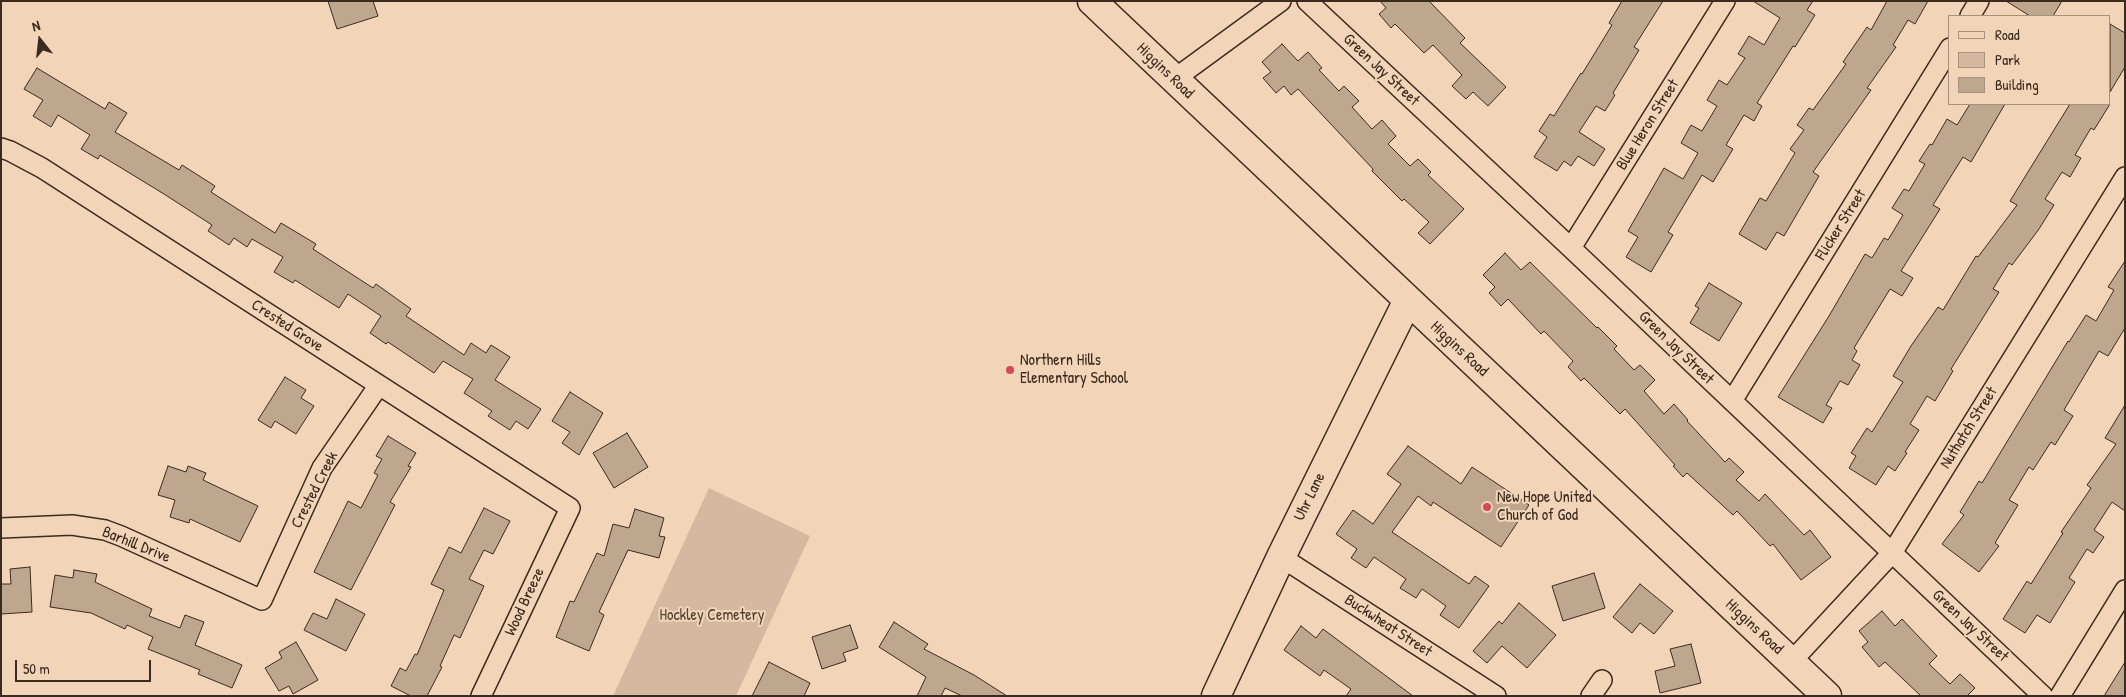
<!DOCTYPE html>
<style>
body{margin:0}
#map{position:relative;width:2126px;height:697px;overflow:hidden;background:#f2d5b9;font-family:"Patrick Hand",sans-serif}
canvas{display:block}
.frame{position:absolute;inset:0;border:2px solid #3b2a1e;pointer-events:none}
.legend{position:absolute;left:1948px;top:15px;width:162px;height:90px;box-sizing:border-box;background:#f2d5b9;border:1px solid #a9917b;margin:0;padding:6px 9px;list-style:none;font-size:15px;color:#3b2a1e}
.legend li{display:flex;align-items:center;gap:10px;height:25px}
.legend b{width:25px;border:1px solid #a9917b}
.north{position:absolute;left:15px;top:15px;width:50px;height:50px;-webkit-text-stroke:4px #f2d5b9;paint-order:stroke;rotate:344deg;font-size:14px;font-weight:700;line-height:20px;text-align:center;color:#3b2a1e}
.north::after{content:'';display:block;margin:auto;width:18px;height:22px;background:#3b2a1e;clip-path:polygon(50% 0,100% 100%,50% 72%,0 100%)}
.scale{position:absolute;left:15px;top:660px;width:136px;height:22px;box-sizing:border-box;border:2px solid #3b2a1e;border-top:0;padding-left:6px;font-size:15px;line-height:18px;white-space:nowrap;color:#3b2a1e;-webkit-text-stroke:4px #f2d5b9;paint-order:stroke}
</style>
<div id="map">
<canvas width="2126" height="697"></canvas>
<div class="frame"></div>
<ul class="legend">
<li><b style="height:6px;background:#f2d5b9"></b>Road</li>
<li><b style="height:14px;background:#d4b9a0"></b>Park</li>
<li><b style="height:14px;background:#bfa68e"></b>Building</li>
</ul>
<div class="north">N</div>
<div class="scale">50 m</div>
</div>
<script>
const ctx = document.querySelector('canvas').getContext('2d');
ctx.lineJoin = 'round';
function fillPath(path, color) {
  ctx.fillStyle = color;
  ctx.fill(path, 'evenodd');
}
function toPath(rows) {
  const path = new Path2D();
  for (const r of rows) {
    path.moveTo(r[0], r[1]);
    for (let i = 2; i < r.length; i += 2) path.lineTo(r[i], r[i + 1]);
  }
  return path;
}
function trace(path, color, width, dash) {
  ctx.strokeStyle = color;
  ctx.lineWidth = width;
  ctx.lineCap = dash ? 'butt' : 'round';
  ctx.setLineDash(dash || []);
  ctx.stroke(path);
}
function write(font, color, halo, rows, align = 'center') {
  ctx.font = font + ' "Patrick Hand",sans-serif';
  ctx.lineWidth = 4;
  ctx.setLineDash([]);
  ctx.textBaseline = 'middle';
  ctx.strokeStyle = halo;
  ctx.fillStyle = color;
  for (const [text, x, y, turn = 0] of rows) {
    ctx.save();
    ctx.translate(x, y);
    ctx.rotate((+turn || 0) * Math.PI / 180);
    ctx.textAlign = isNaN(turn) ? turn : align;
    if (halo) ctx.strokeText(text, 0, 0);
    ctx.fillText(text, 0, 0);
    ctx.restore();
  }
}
fillPath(toPath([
 [709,488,810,536,736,696,613,696]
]), '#d4b9a0');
const building = toPath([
 [328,1,373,1,378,16,337,29,328,1],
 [1380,1,1429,1,1465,38,1460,43,1506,87,1488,106,1473,92,1466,99,1452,86,1462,75,1433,45,1424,53,1395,24,1391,28,1379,14,1386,8,1380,1],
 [1622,1,1663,1,1634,47,1639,50,1613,93,1615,95,1605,111,1596,106,1579,132,1605,149,1594,166,1578,156,1571,166,1564,161,1557,171,1534,157,1547,137,1539,131,1550,114,1554,116,1581,73,1582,74,1612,25,1609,23,1622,1],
 [1753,1,1813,1,1807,10,1815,15,1795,47,1793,46,1757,103,1762,106,1754,121,1744,115,1726,145,1733,149,1713,182,1702,175,1668,232,1673,235,1651,272,1626,257,1638,237,1628,231,1664,168,1683,179,1698,153,1681,143,1691,125,1702,131,1717,106,1707,100,1719,80,1727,85,1745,58,1738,54,1749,36,1764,45,1780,18,1753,1],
 [1887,1,1928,1,1915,24,1908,20,1893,45,1896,47,1867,88,1871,90,1813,172,1819,176,1784,236,1777,232,1766,250,1739,234,1760,198,1766,201,1795,153,1790,149,1804,130,1797,125,1809,108,1813,110,1846,64,1843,62,1867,27,1871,30,1887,1],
 [2006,1,2062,1,2053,16,2030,16,2006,1],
 [2110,24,2125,33,2125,67,2110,92,2110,24],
 [1282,44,1298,61,1308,52,1322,68,1319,70,1339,91,1344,86,1359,101,1352,107,1372,129,1382,120,1396,136,1388,144,1410,166,1418,159,1431,172,1428,175,1464,209,1430,244,1418,233,1429,222,1404,199,1402,201,1372,171,1373,169,1298,89,1291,95,1284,86,1276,93,1263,78,1271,72,1262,62,1282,44],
 [37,68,105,109,109,102,127,113,115,132,179,170,182,165,215,186,211,192,275,233,281,223,316,244,313,249,373,288,376,284,411,309,406,316,464,355,471,343,486,353,491,345,510,357,495,380,541,409,528,429,516,421,510,430,488,416,492,411,464,393,473,379,443,361,434,373,388,342,386,344,370,333,381,316,348,294,339,308,295,280,293,283,274,272,283,257,252,239,247,247,234,238,229,245,208,231,212,225,164,194,100,155,98,159,81,149,90,135,58,115,51,127,33,116,43,100,24,89,37,68],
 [1970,104,2005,104,1971,162,1963,157,1933,205,1940,209,1901,271,1913,278,1902,296,1890,289,1854,348,1857,351,1852,360,1860,365,1848,385,1840,381,1826,405,1832,408,1823,423,1778,397,1829,316,1865,254,1872,258,1884,238,1888,240,1903,215,1892,208,1904,189,1909,191,1925,164,1919,161,1930,144,1932,145,1947,119,1957,125,1970,104],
 [2070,104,2110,104,2094,130,2091,128,2075,155,2081,158,2070,177,2062,172,2045,199,2054,205,2039,229,2012,265,2009,263,1993,289,1999,292,1951,369,1953,371,1935,401,1927,396,1910,424,1919,430,1905,452,1907,453,1895,471,1888,466,1876,485,1849,468,1856,456,1851,453,1867,428,1872,432,1903,382,1893,376,1911,346,1938,307,1943,310,1976,256,1978,257,2017,205,2010,201,2070,104],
 [1505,253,1521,270,1530,262,1597,328,1598,327,1617,346,1614,349,1634,370,1640,365,1655,380,1644,391,1664,414,1674,404,1688,420,1687,421,1725,462,1729,458,1744,472,1736,480,1759,501,1765,494,1804,535,1810,530,1831,557,1801,580,1773,544,1770,546,1737,511,1733,515,1687,473,1683,477,1673,466,1675,465,1625,409,1620,414,1584,378,1581,381,1568,367,1573,361,1544,331,1541,334,1508,299,1501,306,1489,293,1495,287,1483,275,1505,253],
 [2125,261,2125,328,2108,356,2099,351,2064,410,2073,416,2055,445,2051,442,2033,470,2029,467,2009,500,2018,505,1995,543,1999,546,1979,572,1942,544,1964,515,1960,512,1979,481,1982,483,2068,341,2069,342,2086,315,2096,321,2114,290,2108,287,2125,261],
 [1709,283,1742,303,1719,341,1690,323,1699,308,1695,306,1709,283],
 [285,377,306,390,301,398,314,406,296,434,275,421,271,428,258,420,285,377],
 [570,392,603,413,579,455,562,443,570,432,552,421,570,392],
 [2125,405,2125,511,2112,502,2094,530,2104,537,2093,553,2087,549,2069,578,2075,582,2050,623,2037,615,2025,633,2003,619,2027,581,2031,584,2063,533,2061,532,2091,488,2087,485,2116,444,2105,438,2125,405],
 [627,433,648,467,614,488,593,453,627,433],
 [388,436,416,453,408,466,411,467,390,502,395,505,351,590,314,572,348,501,361,508,378,475,374,473,382,459,376,456,388,436],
 [1408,446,1461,484,1472,467,1529,505,1501,547,1433,502,1431,506,1418,496,1392,532,1469,584,1475,576,1489,586,1459,628,1440,615,1446,606,1422,589,1416,598,1400,588,1406,579,1374,557,1366,568,1351,558,1357,549,1336,534,1353,510,1373,524,1401,484,1387,474,1408,446],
 [168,466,186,472,188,466,206,473,203,480,258,506,240,542,190,519,189,523,170,517,175,500,158,495,168,466],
 [484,508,510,521,493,554,484,550,469,579,484,586,460,638,454,635,440,666,442,667,427,696,411,696,391,686,400,668,406,671,415,654,417,655,444,590,431,584,449,547,461,553,484,508],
 [635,509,664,518,659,536,665,537,659,558,628,550,599,612,604,615,589,651,556,637,570,601,574,602,597,553,604,556,613,524,629,528,635,509],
 [30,567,32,612,1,614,1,584,11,584,10,569,30,567],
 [74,570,97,574,95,582,152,609,149,616,180,628,185,615,204,622,195,645,242,665,232,688,198,674,200,670,148,649,153,637,127,625,125,629,91,613,50,607,55,575,73,578,74,570],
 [1594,573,1605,608,1563,621,1552,586,1594,573],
 [1640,584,1673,611,1654,634,1640,623,1632,633,1613,617,1640,584],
 [336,599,365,614,346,651,304,630,313,613,327,619,336,599],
 [1519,603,1556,635,1527,668,1502,646,1487,663,1473,651,1499,621,1502,624,1519,603],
 [1882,611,1895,626,1902,619,1937,656,1929,664,1950,684,1960,674,1975,688,1967,696,1921,696,1885,662,1879,667,1862,647,1868,642,1859,631,1882,611],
 [894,622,928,644,924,649,974,675,1007,696,962,696,945,688,941,696,917,696,926,677,879,647,894,622],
 [850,625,858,648,843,653,846,661,822,669,812,637,850,625],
 [1301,626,1316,638,1323,629,1413,696,1346,696,1351,689,1324,670,1320,676,1284,650,1301,626],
 [296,642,318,680,293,694,289,686,279,691,265,668,282,658,279,652,296,642],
 [1691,644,1701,683,1660,693,1655,671,1675,666,1670,649,1691,644],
 [769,662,810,683,804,696,752,696,769,662],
 [2125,662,2125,696,2104,696,2125,662]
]);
fillPath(building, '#bfa68e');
trace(building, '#3b2a1e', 1);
const street = toPath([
 [1307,1,1571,248,2043,696],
 [1970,16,1979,1],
 [1173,80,1281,1],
 [1,148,10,151,42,168,570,508,481,696],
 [1571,248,1725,1],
 [1732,401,1950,48],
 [1,528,72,525,105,530,121,536,262,600,322,468,379,385],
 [1281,557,1496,696],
 [1791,662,1892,553,2125,177],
 [1591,696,1602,680],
 [2060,696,2125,590]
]);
const secondary = toPath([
 [1092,1,1827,696],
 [1216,696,1281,557,1408,300]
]);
trace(street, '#3b2a1e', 22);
trace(secondary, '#3b2a1e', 31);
trace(street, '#f2d5b9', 19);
trace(secondary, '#f2d5b9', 28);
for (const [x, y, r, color] of [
 [1010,370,5,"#d1495b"],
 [1487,507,5,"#d1495b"]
]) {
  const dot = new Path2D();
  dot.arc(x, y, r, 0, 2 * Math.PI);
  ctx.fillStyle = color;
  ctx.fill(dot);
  trace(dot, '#f2d5b9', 2);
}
write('16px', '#3b2a1e', '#f2d5b9', [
 ["Green Jay Street",1381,70,43],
 ["Higgins Road",1165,71,44],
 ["Blue Heron Street",1648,125,-58],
 ["Flicker Street",1841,225,-58],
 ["Crested Grove",287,326,33],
 ["Green Jay Street",1676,348,44],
 ["Higgins Road",1459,349,43],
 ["Nuthatch Street",1969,428,-58],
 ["Crested Creek",315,490,-63],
 ["Uhr Lane",1310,497,-64],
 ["Barhill Drive",136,545,22],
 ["Wood Breeze",525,602,-65],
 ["Buckwheat Street",1388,626,33],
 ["Green Jay Street",1970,626,43],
 ["Higgins Road",1754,627,43]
]);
write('16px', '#3b2a1e', '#f2d5b9', [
 ["Northern Hills",1020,361],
 ["Elementary School",1020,379],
 ["New Hope United",1497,498],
 ["Church of God",1497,516]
], 'left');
write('16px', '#523f32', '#f2d5b9', [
 ["Hockley Cemetery",712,616]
]);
</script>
